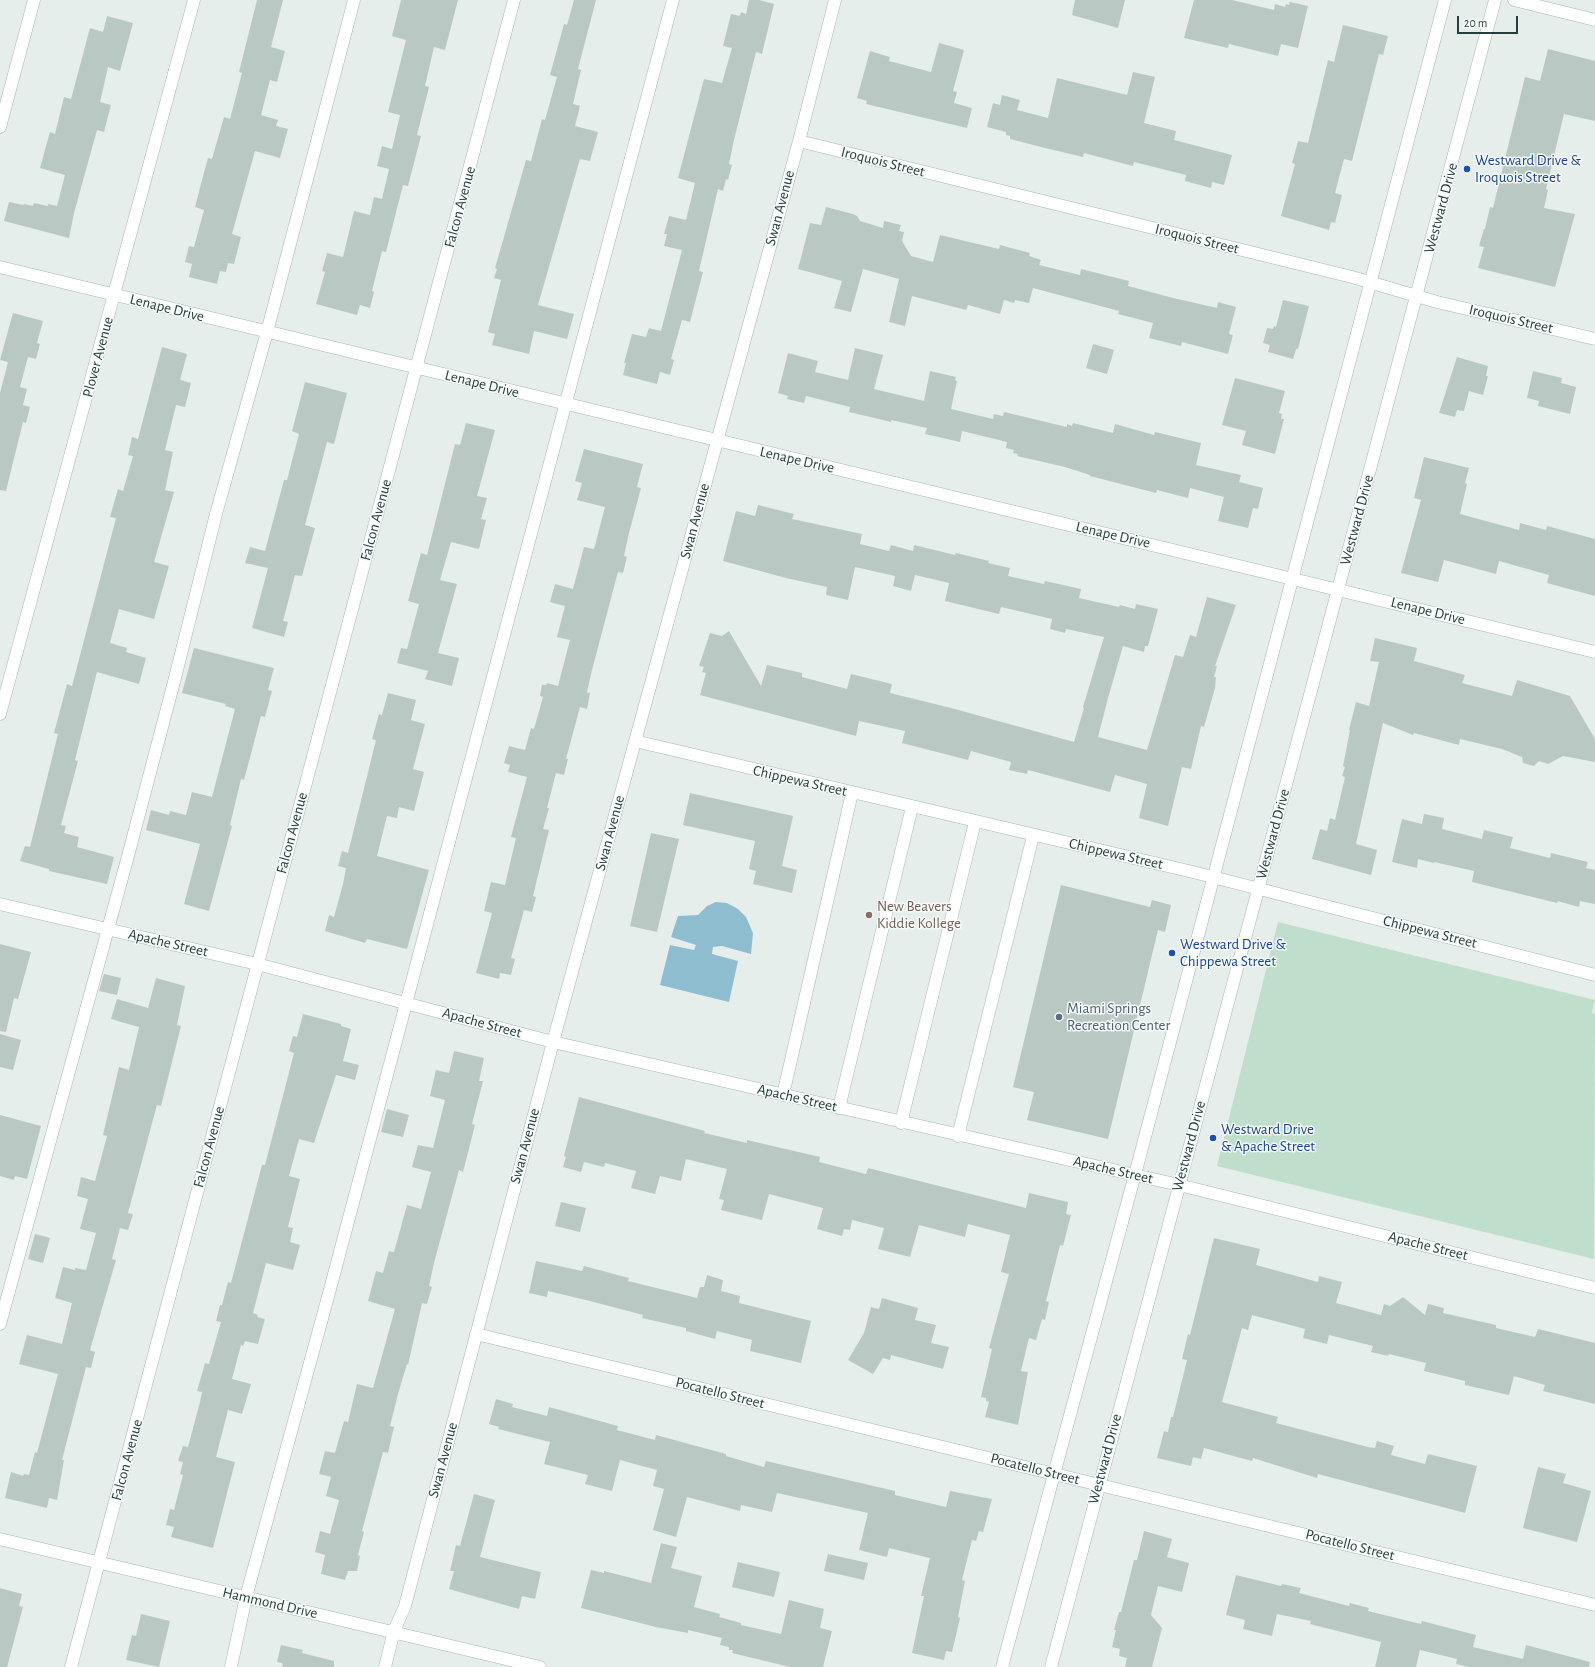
<!DOCTYPE html>
<style>
body{margin:0}
#map{position:relative;width:1595px;height:1667px;overflow:hidden;background:#e5eeeb;font-family:"Alegreya Sans",sans-serif}
canvas{display:block}
.scale{position:absolute;left:1457px;top:16px;width:61px;height:18px;box-sizing:border-box;border:2px solid #243f3b;border-top:0;padding-left:5px;font-size:12px;line-height:14px;white-space:nowrap;color:#243f3b;-webkit-text-stroke:3px #f6faf8;paint-order:stroke}
</style>
<div id="map">
<canvas width="1595" height="1667"></canvas>
<div class="scale">20 m</div>
</div>
<script>
const ctx = document.querySelector('canvas').getContext('2d');
ctx.lineJoin = 'round';
function fillPath(path, color) {
  ctx.fillStyle = color;
  ctx.fill(path, 'evenodd');
}
function toPath(rows) {
  const path = new Path2D();
  for (const r of rows) {
    path.moveTo(r[0], r[1]);
    for (let i = 2; i < r.length; i += 2) path.lineTo(r[i], r[i + 1]);
  }
  return path;
}
function trace(path, color, width, dash) {
  ctx.strokeStyle = color;
  ctx.lineWidth = width;
  ctx.lineCap = dash ? 'butt' : 'round';
  ctx.setLineDash(dash || []);
  ctx.stroke(path);
}
function write(font, color, halo, rows, align = 'center') {
  ctx.font = font + ' "Alegreya Sans",sans-serif';
  ctx.lineWidth = 3;
  ctx.setLineDash([]);
  ctx.textBaseline = 'middle';
  ctx.strokeStyle = halo;
  ctx.fillStyle = color;
  for (const [text, x, y, turn = 0] of rows) {
    ctx.save();
    ctx.translate(x, y);
    ctx.rotate((+turn || 0) * Math.PI / 180);
    ctx.textAlign = isNaN(turn) ? turn : align;
    if (halo) ctx.strokeText(text, 0, 0);
    ctx.fillText(text, 0, 0);
    ctx.restore();
  }
}
fillPath(toPath([
 [1278,922,1595,1000,1592,1013,1595,1014,1594,1259,1217,1166]
]), '#bfdecb');
fillPath(toPath([
 [716,902,727,903,738,909,746,917,753,933,751,954,722,946,713,947,712,954,738,961,729,1002,660,985,670,945,694,950,696,945,671,937,678,916,698,915,707,906]
]), '#8fbdd0');
fillPath(toPath([
 [257,0,283,0,271,47,285,51,277,82,270,80,261,115,278,120,276,126,288,129,280,158,255,151,232,234,241,237,234,264,228,263,226,272,220,271,217,284,189,277,192,264,185,262,189,246,194,247,204,210,195,207,201,184,208,158,212,159,224,117,230,119,242,73,239,72],
 [401,0,458,0,445,50,434,47,425,86,429,87,417,135,421,136,408,186,403,185,386,252,382,251,372,291,374,292,370,308,360,305,357,315,316,304,325,272,322,271,327,253,343,257,354,211,370,215,374,197,382,199,389,169,377,166,382,146,392,149,400,115,388,112,406,40,392,36],
 [574,0,596,0,578,69,581,70,573,104,580,106,575,126,598,132,590,161,580,159,538,305,574,314,567,339,534,331,529,354,492,345,495,334,488,332,501,280,494,278,497,269,495,268,526,160,531,161,542,119,545,120,557,77,550,75,564,24,567,25],
 [749,0,759,0,774,4,762,54,756,52,734,140,729,164,732,165,728,180,726,179,723,191,718,189,699,271,703,272,690,322,682,320,671,359,674,360,670,375,660,372,657,384,623,375,626,363,624,363,632,334,646,337,649,328,661,331,682,250,664,246,667,234,664,234,669,216,686,220,695,183,678,178,704,79,722,83,732,48,723,46,731,14,740,16,741,12,746,14],
 [1075,0,1125,0,1118,28,1072,15],
 [1194,0,1232,0,1274,10,1275,4,1285,7,1286,4,1289,5,1290,2,1308,6,1298,48,1281,44,1278,56,1229,44,1228,48,1184,38],
 [107,16,133,23,120,71,108,67,100,102,111,105,104,132,97,130,74,213,69,238,4,221,9,202,23,205,24,204,33,206,34,203,48,206,48,204,57,206,65,175,40,168,50,132,55,134,64,97,71,99,90,28,103,32],
 [1343,25,1388,36,1383,55,1379,54,1352,161,1344,159,1335,193,1342,195,1335,223,1331,222,1329,230,1281,216,1295,164,1292,163,1298,141,1308,143,1328,60,1334,62],
 [939,43,964,50,953,91,957,92,954,103,972,108,967,128,866,104,867,101,857,98,870,51,890,57,889,61,931,72],
 [1548,49,1595,61,1595,121,1564,114,1546,189,1548,190,1544,208,1575,214,1555,287,1478,268,1484,247,1479,246,1484,229,1485,229,1490,207,1493,208,1525,77,1540,81],
 [1133,72,1155,77,1144,123,1176,131,1174,140,1232,155,1224,185,1212,182,1211,188,1185,181,1186,175,1134,162,1133,166,1084,153,1083,157,1041,147,1010,139,1010,136,1006,135,1006,132,987,127,993,103,1000,105,1002,95,1020,100,1017,110,1048,118,1057,78,1127,95],
 [826,207,853,214,857,216,860,221,883,228,884,221,901,225,899,231,904,232,902,241,911,256,933,262,940,235,999,249,1000,245,1030,253,1029,256,1041,260,1039,265,1080,275,1081,269,1129,281,1128,286,1173,298,1217,308,1218,302,1236,307,1229,334,1233,335,1228,354,1182,342,1181,346,1149,338,1153,323,1118,314,1119,311,1033,288,1029,303,1015,300,1014,303,1004,300,1000,314,968,305,966,310,912,296,905,326,889,322,899,279,863,269,851,312,834,308,842,281,798,269,810,223,821,225],
 [1283,300,1309,306,1298,349,1296,349,1293,359,1268,352,1270,345,1263,343,1267,328,1273,329,1274,326,1276,327],
 [13,313,43,321,37,343,40,344,36,359,28,357,20,387,27,389,23,405,30,407,26,423,23,422,6,491,0,490,0,393,8,362,0,360],
 [1093,344,1114,350,1107,374,1086,368],
 [162,347,187,354,180,380,191,383,185,407,176,405,165,450,173,452,165,490,174,492,154,562,169,566,154,619,119,609,110,643,127,648,126,652,146,658,139,684,97,672,75,760,78,761,61,825,66,826,64,833,79,837,77,847,114,857,107,884,49,871,49,869,20,861,25,846,30,847,58,734,54,733,67,684,72,686,116,518,110,517,118,489,123,491,133,456,128,455,132,437,138,439],
 [855,348,883,355,874,389,924,401,930,371,956,377,955,380,957,381,951,409,993,419,994,414,1003,416,1004,412,1067,427,1067,424,1072,426,1073,423,1113,433,1115,424,1154,435,1155,432,1201,443,1196,465,1241,475,1239,482,1263,488,1258,509,1253,508,1248,528,1218,521,1224,497,1190,488,1188,498,1157,490,1156,493,1090,476,1090,475,1065,467,1017,456,1018,454,1013,453,1014,450,1006,448,1007,442,962,431,960,442,925,434,927,428,891,420,891,422,849,412,850,407,806,396,804,403,787,399,788,396,778,393,788,353,818,361,815,372,848,380],
 [1457,357,1488,366,1486,376,1488,376,1483,395,1469,391,1464,411,1457,410,1455,417,1439,413],
 [1533,371,1562,378,1561,383,1576,387,1570,414,1538,406,1539,401,1527,398],
 [1235,378,1285,391,1279,413,1282,414,1281,419,1284,419,1275,454,1242,445,1246,431,1222,425],
 [305,382,347,393,334,444,327,442,305,525,315,528,302,576,295,575,283,621,288,622,284,637,252,628,268,568,245,563,250,547,265,551,284,480,287,480,299,434,292,431],
 [466,423,495,430,477,496,487,498,481,519,486,520,479,549,451,542,440,580,457,584,438,653,459,658,452,686,425,679,428,671,397,663,401,648,407,649,419,604,408,601,421,553,427,555,455,444,460,445],
 [584,449,643,464,637,487,641,488,629,533,624,556,627,557,623,573,618,572,592,670,587,692,590,693,587,709,580,707,566,759,568,759,564,775,556,773,547,808,549,808,543,829,549,830,533,896,536,897,532,912,524,910,511,958,515,959,511,975,500,973,499,979,476,973,492,913,484,911,491,882,505,885,516,838,511,837,527,777,508,772,510,765,504,763,509,746,525,750,531,728,534,729,543,697,540,696,542,685,546,685,547,683,558,686,570,640,557,637,565,606,550,602,555,584,573,589,584,547,594,549,605,507,577,500,582,483,575,481],
 [1424,457,1469,468,1465,483,1467,484,1460,514,1519,530,1520,523,1546,530,1547,526,1595,539,1595,596,1547,583,1549,575,1499,561,1496,574,1444,560,1438,582,1401,573,1421,500,1414,498],
 [758,505,794,514,792,519,862,534,860,544,889,551,891,545,913,551,914,545,955,555,956,553,989,561,988,563,1010,568,1008,576,1044,584,1045,581,1081,589,1079,598,1119,607,1120,605,1135,609,1136,604,1158,609,1148,646,1145,646,1144,652,1123,646,1108,698,1098,737,1147,750,1175,655,1183,657,1190,635,1196,637,1207,597,1236,605,1215,666,1217,666,1214,677,1216,677,1215,688,1204,727,1201,726,1191,769,1182,767,1168,826,1139,818,1147,784,1115,775,1110,792,1028,770,1027,774,1009,770,1011,762,971,751,968,760,902,743,905,731,859,721,856,736,700,695,706,673,702,672,704,667,699,666,710,633,722,636,729,631,761,686,767,665,802,673,802,677,847,689,851,674,892,684,890,693,955,709,1074,742,1084,708,1083,707,1104,637,1066,629,1065,633,1050,629,1052,619,1001,607,999,614,945,601,949,583,915,575,911,591,893,586,895,576,855,567,848,600,826,595,827,587,786,578,723,561,736,511,755,516],
 [1375,638,1417,648,1414,661,1465,675,1462,683,1512,696,1517,680,1570,696,1595,739,1595,762,1563,756,1548,764,1539,761,1534,766,1523,763,1522,757,1502,749,1460,739,1459,745,1414,733,1413,735,1383,723,1356,844,1377,850,1371,875,1312,859,1320,829,1327,831,1330,818,1335,820,1345,777,1342,776,1345,767,1343,766,1350,730,1349,730,1356,702,1369,706,1379,662,1370,661],
 [194,648,274,668,268,690,272,691,265,717,261,716,244,780,241,779,230,825,232,826,209,911,184,904,200,844,146,830,151,810,169,815,170,811,186,815,192,792,212,797,235,709,225,706,226,704,182,693],
 [388,693,416,700,411,720,425,724,413,769,424,772,414,811,399,807,397,818,387,816,377,856,429,870,407,949,367,939,365,943,325,931,329,915,334,917,343,884,346,868,338,866,342,851,348,853,376,740,372,739,379,714,382,715],
 [690,793,793,816,782,866,797,870,792,893,753,884,756,871,749,869,755,841,683,825],
 [1424,814,1444,818,1442,829,1482,839,1484,830,1513,837,1510,848,1550,858,1551,853,1588,862,1586,868,1595,870,1595,904,1580,901,1579,907,1558,901,1557,903,1472,882,1474,871,1434,862,1434,863,1418,859,1417,868,1392,862,1402,819,1422,824],
 [651,833,679,839,657,932,630,926],
 [1061,885,1150,907,1152,900,1171,905,1165,932,1158,930,1108,1139,1027,1120,1034,1092,1013,1087],
 [0,944,31,952,18,999,14,998,6,1032,0,1031],
 [104,974,121,978,117,995,99,991],
 [156,978,185,986,177,1025,181,1026,161,1106,157,1105,128,1213,133,1214,128,1230,120,1228,112,1259,116,1260,90,1350,95,1352,91,1368,86,1367,62,1460,64,1460,57,1500,49,1498,47,1508,5,1498,11,1472,23,1476,24,1474,29,1475,35,1452,37,1453,58,1374,19,1364,27,1335,62,1344,72,1303,55,1298,63,1267,75,1270,75,1268,86,1270,96,1233,80,1229,88,1199,77,1196,81,1177,95,1181,107,1136,103,1135,119,1067,129,1070,139,1027,111,1019,117,999,148,1008],
 [303,1014,341,1024,341,1026,351,1029,343,1061,359,1065,355,1080,336,1075,314,1143,299,1139,289,1176,300,1179,288,1227,293,1228,290,1242,300,1245,293,1270,266,1263,253,1313,258,1315,257,1317,265,1319,258,1344,245,1341,243,1346,241,1345,232,1379,251,1384,242,1414,228,1410,216,1457,235,1462,213,1548,171,1537,174,1527,166,1525,170,1509,174,1510,183,1475,180,1474,183,1462,178,1461,183,1446,188,1447,200,1402,202,1392,197,1391,205,1363,209,1364,221,1322,216,1321,220,1305,222,1305,228,1282,231,1283,262,1165,265,1165,294,1053,289,1051,293,1036,297,1037],
 [0,1034,21,1040,13,1070,0,1067],
 [454,1051,484,1058,479,1081,483,1081,472,1124,475,1125,463,1172,459,1170,434,1263,429,1286,432,1287,427,1304,422,1303,408,1365,407,1364,398,1394,390,1426,394,1427,388,1453,383,1452,362,1531,364,1532,358,1555,360,1556,357,1571,348,1571,345,1580,321,1574,325,1555,315,1552,320,1531,330,1534,339,1500,326,1496,331,1477,319,1474,325,1451,335,1453,344,1421,348,1422,357,1384,373,1388,395,1309,368,1301,376,1271,383,1273,389,1251,394,1252,407,1205,421,1209,431,1172,412,1167,418,1145,433,1148,445,1100,430,1096,436,1070,449,1073],
 [579,1097,705,1131,704,1133,747,1143,747,1140,820,1157,819,1162,866,1174,868,1168,1026,1208,1029,1193,1068,1202,1066,1214,1071,1215,1063,1246,1060,1245,1046,1301,1049,1302,1045,1320,1042,1319,1036,1340,1029,1338,1021,1371,1028,1372,1018,1425,985,1417,989,1402,986,1401,986,1398,981,1397,992,1349,989,1348,1009,1274,1001,1272,1010,1235,968,1224,965,1237,919,1225,910,1257,878,1249,884,1228,852,1220,850,1230,844,1229,842,1236,817,1229,823,1208,769,1194,762,1220,721,1210,724,1200,719,1199,727,1169,686,1159,681,1181,660,1176,655,1194,631,1188,636,1171,605,1163,604,1167,584,1162,581,1172,563,1167,566,1157,564,1156],
 [387,1109,409,1115,403,1137,381,1132],
 [0,1115,41,1126,27,1179,15,1176,14,1180,0,1176],
 [561,1202,586,1208,580,1232,555,1226],
 [35,1234,50,1238,43,1263,28,1259],
 [1214,1238,1260,1249,1256,1265,1318,1282,1319,1276,1342,1282,1336,1303,1381,1315,1384,1304,1390,1306,1403,1297,1425,1315,1428,1304,1444,1308,1443,1313,1496,1325,1496,1328,1535,1337,1538,1329,1595,1343,1595,1404,1543,1391,1545,1385,1514,1376,1509,1395,1465,1385,1465,1381,1424,1371,1426,1363,1389,1354,1388,1356,1371,1352,1373,1346,1329,1335,1327,1344,1303,1338,1305,1329,1252,1315,1248,1330,1242,1328,1222,1402,1278,1417,1276,1423,1368,1447,1375,1448,1377,1441,1394,1446,1391,1455,1425,1464,1428,1454,1477,1466,1465,1513,1318,1474,1317,1478,1253,1458,1252,1461,1204,1448,1201,1459,1193,1457,1191,1466,1157,1458,1164,1431,1168,1432,1171,1417,1173,1417,1187,1360,1182,1359,1188,1334,1190,1335],
 [536,1261,582,1271,584,1266,629,1278,628,1281,697,1298,700,1287,704,1287,707,1275,723,1280,721,1291,740,1296,739,1303,811,1321,801,1363,750,1351,752,1340,717,1331,715,1339,686,1331,686,1328,642,1318,643,1315,590,1301,548,1291,547,1297,529,1293],
 [882,1298,918,1308,915,1320,936,1325,931,1343,949,1347,943,1369,891,1355,890,1360,883,1358,873,1374,848,1360,864,1333,871,1307,879,1309],
 [496,1399,513,1404,512,1407,547,1416,549,1407,618,1426,617,1430,655,1440,656,1435,726,1454,726,1456,764,1467,766,1461,895,1491,895,1495,946,1507,950,1491,992,1499,983,1532,979,1531,976,1541,972,1540,962,1580,965,1581,958,1617,960,1618,952,1652,946,1651,944,1660,912,1653,924,1596,921,1596,930,1558,889,1548,887,1557,859,1550,868,1513,777,1493,772,1512,741,1505,740,1511,687,1497,676,1537,653,1530,664,1489,653,1486,657,1470,620,1460,612,1491,585,1484,588,1475,544,1464,550,1442,498,1429,499,1427,489,1424],
 [1538,1467,1566,1474,1563,1483,1591,1491,1577,1542,1523,1528],
 [474,1494,495,1500,480,1557,541,1572,535,1599,522,1596,519,1609,449,1589,454,1571,450,1571,456,1545,460,1546],
 [1144,1531,1172,1539,1167,1557,1189,1563,1182,1592,1158,1586,1151,1615,1162,1628,1152,1667,1125,1667,1127,1658,1119,1656,1120,1649,1112,1647,1116,1630,1114,1630,1119,1612,1121,1612,1134,1560,1137,1560],
 [661,1543,677,1547,671,1568,702,1576,694,1607,720,1614,719,1617,741,1623,741,1625,781,1634,789,1600,824,1609,820,1628,832,1631,823,1667,790,1667,732,1653,733,1650,729,1650,729,1647,720,1645,722,1638,688,1630,688,1633,656,1627,581,1608,591,1570,604,1573,604,1571,651,1583],
 [828,1554,868,1563,864,1580,824,1571],
 [738,1562,780,1572,774,1597,732,1587],
 [1236,1575,1281,1586,1282,1584,1301,1588,1299,1593,1349,1606,1350,1603,1369,1608,1368,1611,1421,1624,1422,1621,1476,1635,1473,1647,1523,1659,1526,1645,1590,1662,1589,1667,1469,1667,1456,1664,1457,1659,1420,1650,1416,1667,1375,1667,1381,1642,1310,1624,1311,1621,1277,1614,1272,1636,1243,1629,1245,1620,1226,1615],
 [0,1588,22,1594,19,1606,23,1607,7,1667,0,1667],
 [141,1614,170,1621,159,1667,126,1660,132,1635,136,1636],
 [281,1645,303,1650,302,1653,334,1661,334,1667,283,1667,282,1663,277,1662]
]), '#bac8c4');
const minor = toPath([
 [1514,0,1595,20],
 [0,127,34,0],
 [799,141,1352,277,1437,302,1595,339],
 [0,267,1595,652],
 [0,714,194,0],
 [635,741,1193,872,1595,975],
 [0,904,257,964,553,1042,1179,1185,1595,1288],
 [783,1095,852,793],
 [839,1108,912,807],
 [901,1123,975,822],
 [958,1136,1033,836],
 [0,1324,128,856,175,678,216,514,267,332,354,0],
 [476,1334,1595,1605],
 [0,1539,540,1667],
 [71,1667,514,0],
 [231,1667,246,1597,329,1293,673,0],
 [385,1667,394,1631,405,1606,553,1042,799,141,835,0],
 [1002,1667,1141,1152,1445,0],
 [1051,1667,1495,0]
]);
trace(minor, '#a7b6b3', 13);
trace(minor, '#fff', 12);
for (const [x, y, r, color] of [
 [1467,169,4,"#1a4fb4"],
 [869,915,4,"#8d6e63"],
 [1172,953,4,"#1a4fb4"],
 [1059,1017,4,"#5c6f8a"],
 [1213,1138,4,"#1a4fb4"]
]) {
  const dot = new Path2D();
  dot.arc(x, y, r, 0, 2 * Math.PI);
  ctx.fillStyle = color;
  ctx.fill(dot);
  trace(dot, '#f6faf8', 1.5);
}
write('15px', '#164399', '#f6faf8', [
 ["Westward Drive &",1475,160],
 ["Iroquois Street",1475,177],
 ["Westward Drive &",1180,944],
 ["Chippewa Street",1180,961],
 ["Westward Drive",1221,1129],
 ["& Apache Street",1221,1146]
], 'left');
write('15px', '#243f3b', '#f6faf8', [
 ["Iroquois Street",883,162,14],
 ["Falcon Avenue",460,207,-75],
 ["Swan Avenue",780,208,-75],
 ["Westward Drive",1441,208,-75],
 ["Iroquois Street",1197,239,14],
 ["Lenape Drive",167,308,14],
 ["Iroquois Street",1511,319,13],
 ["Plover Avenue",98,357,-75],
 ["Lenape Drive",482,384,14],
 ["Lenape Drive",797,460,13],
 ["Falcon Avenue",376,520,-75],
 ["Westward Drive",1357,520,-75],
 ["Swan Avenue",695,521,-75],
 ["Lenape Drive",1113,535,13],
 ["Lenape Drive",1428,611,14],
 ["Chippewa Street",800,781,13],
 ["Falcon Avenue",292,833,-75],
 ["Swan Avenue",610,833,-75],
 ["Westward Drive",1273,834,-75],
 ["Chippewa Street",1116,854,13],
 ["Chippewa Street",1430,932,14],
 ["Apache Street",168,943,13],
 ["Apache Street",482,1023,15],
 ["Apache Street",797,1098,13],
 ["Swan Avenue",525,1146,-75],
 ["Westward Drive",1189,1146,-75],
 ["Falcon Avenue",209,1147,-75],
 ["Apache Street",1113,1170,13],
 ["Apache Street",1428,1246,14],
 ["Pocatello Street",720,1393,14],
 ["Westward Drive",1105,1459,-75],
 ["Falcon Avenue",127,1460,-75],
 ["Swan Avenue",443,1460,-75],
 ["Pocatello Street",1035,1469,14],
 ["Pocatello Street",1350,1545,14],
 ["Hammond Drive",270,1603,13]
]);
write('15px', '#785e54', '#f6faf8', [
 ["New Beavers",877,906],
 ["Kiddie Kollege",877,923]
], 'left');
write('15px', '#4e5e75', '#f6faf8', [
 ["Miami Springs",1067,1008],
 ["Recreation Center",1067,1025]
], 'left');
</script>
